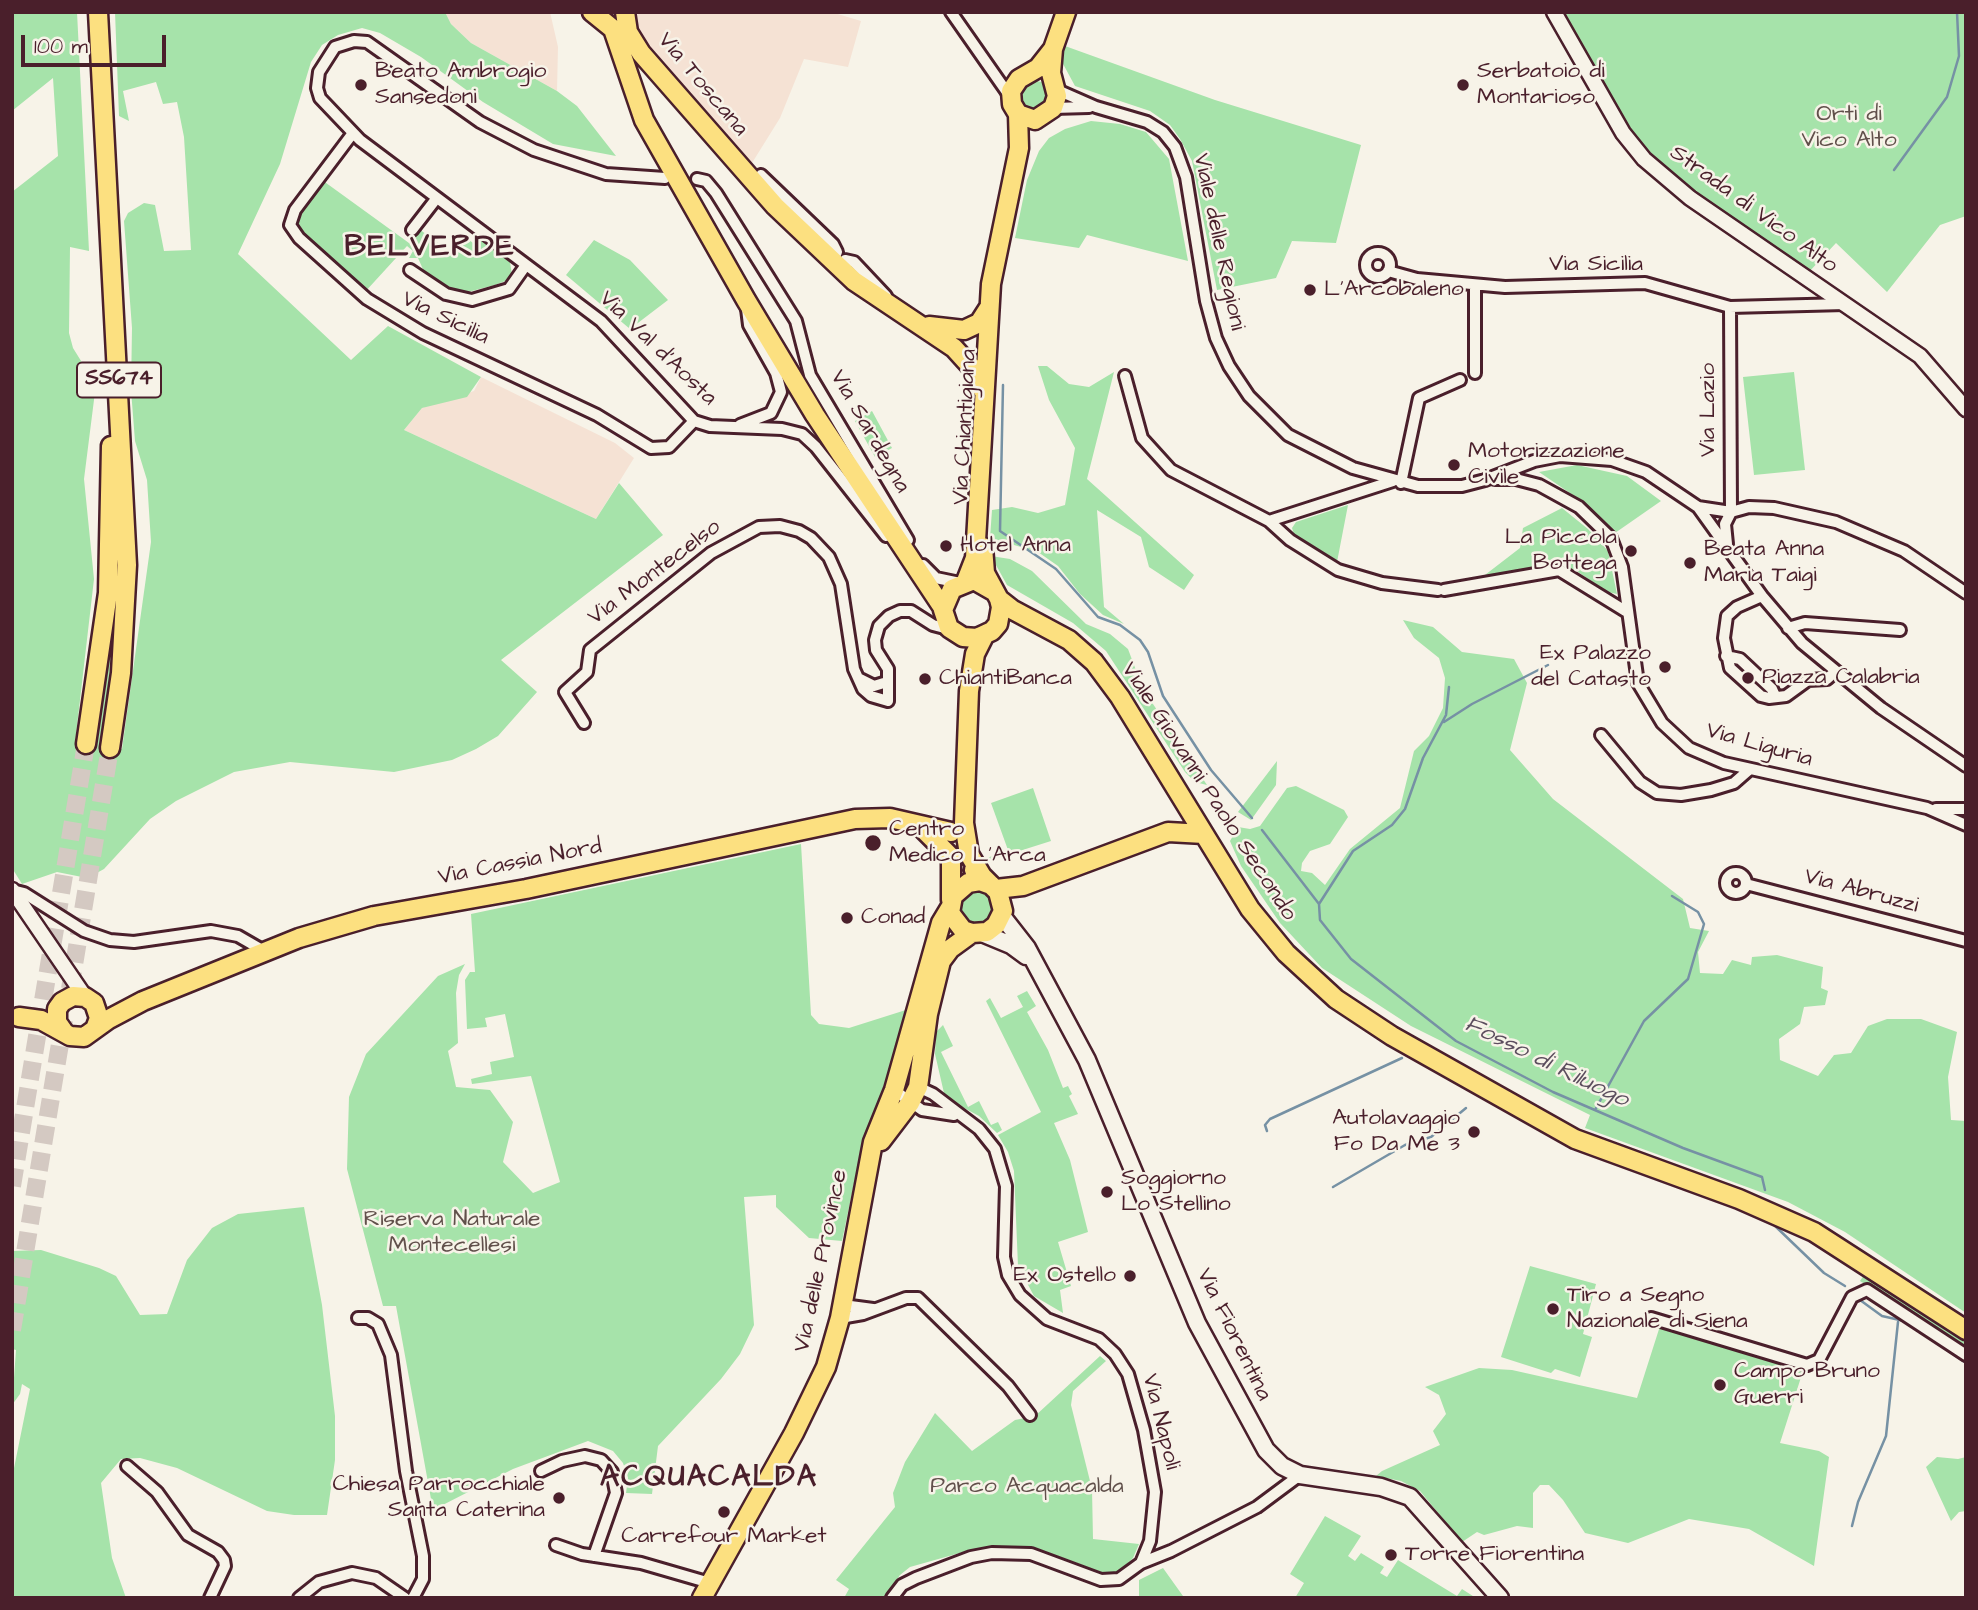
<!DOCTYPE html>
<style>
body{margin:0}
#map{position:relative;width:1978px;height:1610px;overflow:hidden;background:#f7f3e8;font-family:"Architects Daughter",sans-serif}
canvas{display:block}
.frame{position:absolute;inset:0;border:14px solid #4a1f2b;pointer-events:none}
.scale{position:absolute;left:21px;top:35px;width:145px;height:32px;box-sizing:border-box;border:4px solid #4a1f2b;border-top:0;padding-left:9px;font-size:21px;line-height:24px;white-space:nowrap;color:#4a1f2b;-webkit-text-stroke:5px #f7f3e8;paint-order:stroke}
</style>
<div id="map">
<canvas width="1978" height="1610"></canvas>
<div class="frame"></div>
<div class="scale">100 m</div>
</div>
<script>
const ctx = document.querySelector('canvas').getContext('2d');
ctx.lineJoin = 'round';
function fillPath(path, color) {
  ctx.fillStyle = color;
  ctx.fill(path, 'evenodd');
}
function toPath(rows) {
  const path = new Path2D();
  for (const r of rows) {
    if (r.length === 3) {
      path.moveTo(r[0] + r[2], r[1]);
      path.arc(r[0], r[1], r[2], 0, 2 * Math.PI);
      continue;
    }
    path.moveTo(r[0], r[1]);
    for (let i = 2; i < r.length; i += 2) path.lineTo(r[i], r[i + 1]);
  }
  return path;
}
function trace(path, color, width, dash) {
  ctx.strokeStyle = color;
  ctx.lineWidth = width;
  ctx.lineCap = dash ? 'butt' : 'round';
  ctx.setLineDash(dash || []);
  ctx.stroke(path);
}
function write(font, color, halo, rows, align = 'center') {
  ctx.font = font + ' "Architects Daughter",sans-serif';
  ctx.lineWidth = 5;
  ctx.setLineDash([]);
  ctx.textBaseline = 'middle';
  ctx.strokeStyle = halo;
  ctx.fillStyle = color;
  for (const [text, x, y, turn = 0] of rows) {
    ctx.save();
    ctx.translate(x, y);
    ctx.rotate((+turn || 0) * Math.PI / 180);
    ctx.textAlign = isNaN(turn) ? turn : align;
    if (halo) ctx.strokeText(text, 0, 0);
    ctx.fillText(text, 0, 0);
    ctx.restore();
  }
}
fillPath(toPath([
 [445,12,550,12,558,47,557,91,471,43,451,24],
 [632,12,831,12,861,21,848,67,804,59,780,118,747,171,640,41,633,26],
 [481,377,615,443,634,458,596,519,404,430,422,408,474,391]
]), '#f5e2d4');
fillPath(toPath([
 [12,12,77,12,89,251,70,247,69,333,73,348,91,377,95,392,84,479,94,579,75,743,92,745,119,513,120,611,105,747,122,749,151,542,147,480,135,441,131,390,132,328,124,221,128,213,144,203,155,205,164,251,191,250,184,137,177,102,163,104,156,82,123,91,129,121,119,116,115,12,445,12,451,24,471,43,557,91,577,106,616,156,553,144,483,102,421,57,380,33,362,28,338,35,322,45,311,62,280,164,238,254,351,360,388,326,481,377,467,397,422,408,404,430,596,519,619,483,663,535,501,660,537,692,498,736,476,749,452,760,394,772,290,762,234,772,176,801,150,819,104,869,93,875,82,877,57,872,22,884,12,868,12,192,58,156,53,78,12,111],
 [1560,12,1966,12,1966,216,1940,225,1887,292,1836,243,1808,273,1682,186,1652,159,1632,136],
 [1065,46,1215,100,1361,145,1336,243,1292,241,1276,278,1217,290,1192,161,1180,139,1170,125,1150,111,1075,86,1062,62],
 [1031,80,1042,82,1050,90,1044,112,1023,111,1018,90],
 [1091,121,1120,124,1146,132,1169,159,1188,261,1087,235,1079,248,1015,238,1027,180,1039,151,1049,138,1065,129],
 [322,180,409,243,419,229,450,252,463,235,473,243,478,238,510,262,512,275,508,280,495,285,468,292,454,291,426,276,418,258,409,258,413,251,407,246,364,293,297,228,295,218],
 [594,240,630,260,668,300,630,329,566,275],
 [1038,366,1047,366,1069,384,1089,387,1114,372,1087,479,1194,575,1184,590,1149,567,1141,537,1097,510,1104,607,1124,624,1103,615,1080,594,1058,566,1038,552,990,538,992,510,1012,507,1038,513,1065,505,1075,448,1049,400],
 [1794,372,1805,470,1754,475,1743,377],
 [872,411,892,448,875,457,855,421],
 [1577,465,1627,476,1661,501,1615,533,1586,504,1539,472],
 [1348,505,1337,562,1294,534,1292,528,1296,522],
 [1562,508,1588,529,1608,551,1617,594,1608,592,1575,570,1555,563,1481,578,1520,548,1523,528],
 [991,556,1010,559,1032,571,1086,624,1110,634,1128,649,1143,689,1207,785,1195,782,1185,772,1106,651,1073,623,1007,585],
 [1403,620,1433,627,1462,652,1514,659,1527,683,1510,750,1553,799,1683,899,1690,928,1709,931,1698,952,1700,973,1723,974,1732,960,1751,965,1752,957,1777,955,1823,967,1821,988,1828,991,1825,1005,1804,1007,1800,1024,1779,1039,1780,1060,1818,1076,1834,1055,1851,1053,1868,1026,1887,1019,1921,1019,1957,1032,1948,1077,1951,1120,1966,1121,1966,1313,1845,1232,1788,1202,1585,1128,1590,1115,1411,1026,1322,968,1280,923,1241,866,1230,841,1238,827,1250,829,1260,826,1287,788,1296,786,1344,810,1348,817,1330,844,1310,851,1302,863,1301,871,1312,873,1325,885,1350,849,1400,808,1414,751,1429,736,1443,708,1445,678,1439,658,1414,638],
 [1277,761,1276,785,1251,820,1238,812],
 [1033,788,1051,841,991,860,987,858,1008,850,991,803],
 [801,844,811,1015,819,1024,849,1028,909,1009,885,1089,862,1145,842,1241,809,1238,776,1207,776,1195,744,1197,754,1325,740,1354,721,1379,658,1446,652,1494,626,1493,628,1478,623,1463,613,1451,588,1441,513,1469,433,1510,396,1306,383,1306,347,1169,349,1097,366,1054,438,976,465,964,459,975,456,993,458,1043,448,1051,456,1087,490,1090,513,1122,503,1162,533,1193,560,1182,531,1076,472,1084,471,1079,492,1074,490,1062,514,1057,505,1014,485,1018,487,1027,467,1029,465,980,470,972,475,972,471,914],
 [976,908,18],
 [1027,991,1036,1006,1027,1012,1048,1050,1063,1088,1068,1086,1072,1094,1069,1096,1078,1114,1054,1123,1070,1160,1088,1232,1058,1242,1071,1286,1060,1290,1063,1313,1034,1296,1018,1266,1014,1171,1008,1152,998,1135,1041,1112,986,1001,990,998,1001,1018,1023,1007,1017,996],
 [943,1025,953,1046,941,1052,968,1107,979,1101,991,1125,998,1122,1002,1130,997,1133,979,1116,951,1101,944,1093,935,1054,936,1032],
 [304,1207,322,1305,335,1416,335,1460,327,1515,294,1515,267,1511,177,1468,140,1458,121,1459,101,1483,112,1558,126,1598,12,1598,12,1478,30,1389,22,1384,20,1394,12,1405,16,1350,12,1349,12,1251,41,1250,99,1268,116,1276,140,1315,167,1314,187,1260,212,1228,238,1214],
 [1530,1266,1596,1284,1583,1334,1592,1337,1580,1377,1555,1369,1551,1373,1501,1357],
 [1864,1275,1966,1342,1966,1349,1860,1281],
 [1660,1326,1803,1371,1780,1443,1819,1451,1829,1457,1814,1566,1749,1529,1689,1519,1628,1543,1585,1533,1563,1500,1549,1485,1540,1485,1533,1493,1533,1528,1517,1526,1484,1535,1477,1532,1462,1542,1420,1491,1401,1481,1376,1476,1382,1471,1440,1445,1433,1431,1446,1414,1439,1395,1425,1387,1479,1368,1512,1370,1637,1398],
 [1100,1356,1106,1361,1073,1391,1071,1405,1092,1489,1093,1539,1139,1544,1133,1558,1119,1573,1104,1576,1018,1548,974,1549,910,1567,900,1575,884,1598,844,1598,849,1589,836,1580,895,1507,893,1493,905,1462,935,1413,972,1451,1015,1420,1035,1416],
 [1937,1457,1958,1459,1966,1457,1966,1511,1959,1512,1951,1521,1926,1467],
 [1325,1516,1361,1536,1348,1556,1355,1561,1361,1553,1384,1567,1380,1573,1387,1577,1398,1560,1457,1596,1462,1589,1476,1598,1295,1598,1304,1583,1290,1574],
 [1163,1568,1183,1596,1190,1598,1139,1598,1139,1580]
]), '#a6e3aa');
trace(toPath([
 [1894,170,1947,97,1959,56,1957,12],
 [1003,385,1000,531,1056,569,1098,617,1120,625,1140,640,1148,652,1163,696,1211,770,1252,818],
 [1444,722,1472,704,1548,665],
 [1262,830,1319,904,1320,920,1351,959,1456,1041,1553,1092,1683,1148,1762,1177,1765,1190],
 [1319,904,1353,851,1392,825,1405,809,1423,758,1446,715,1449,687],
 [1595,1110,1644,1021,1688,979,1704,924,1698,912,1672,896],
 [1267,1131,1265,1125,1270,1119,1402,1058],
 [1333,1187,1405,1145,1431,1137,1466,1108],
 [1773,1224,1824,1273,1845,1286],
 [1860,1300,1882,1316,1904,1321,1966,1363],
 [1852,1526,1858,1502,1886,1436,1898,1322]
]), '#7691a4', 2.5);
trace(toPath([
 [70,989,110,748],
 [12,1186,86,744],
 [12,1330,64,1020]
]), '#d4c9c2', 18, [18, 9]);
const minor = toPath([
 [951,12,1011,98],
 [1055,89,1096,107,1147,122,1163,132,1175,147,1186,177,1206,301,1216,338,1229,366,1249,396,1288,435,1353,468,1418,486,1462,486,1485,480,1534,461,1560,456,1612,460,1646,472,1698,507,1762,596,1802,643,1881,708,1966,766],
 [1053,108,1089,107],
 [353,133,295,210,290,225,299,238,367,299,423,333,597,415,651,448,669,447,694,421],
 [665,178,606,174,534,150,480,122,367,42,354,41,335,47,319,72,317,88,320,98,360,140,601,321,694,421,710,426,782,429,802,434,816,447,886,536],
 [697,179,706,181,716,193,796,321,810,375,908,540],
 [754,184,761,175,833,244,837,252,832,263],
 [412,230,436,199],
 [1378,265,12],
 [839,268,845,260,854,262,886,296],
 [410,270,446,294,472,300,509,289,526,265],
 [1388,271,1417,279,1505,287,1645,283,1730,307,1845,304],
 [1730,307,1731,512],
 [1475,373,1475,285],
 [1125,376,1142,438,1171,470,1269,521,1290,540,1338,570,1382,583,1438,590],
 [740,425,771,413,781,392,776,373,749,325,747,309],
 [1495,479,1516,479,1539,485,1579,507,1611,538,1622,567,1638,683,1662,723,1689,748,1724,763,1927,808,1966,825],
 [1401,483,1419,398,1460,380],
 [1698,507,1731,512,1749,507,1774,508,1836,522,1904,551,1966,593],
 [1269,521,1393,481],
 [1727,544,1725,524,1731,512],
 [923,565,936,578,960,583],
 [1444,590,1559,570,1627,612],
 [1762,596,1737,607,1727,616,1724,638,1730,668,1761,696,1769,698,1786,696,1808,680,1827,679,1836,671],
 [1788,628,1805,623,1900,630],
 [1726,656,1740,659,1772,689,1775,696],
 [858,678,874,686,887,682],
 [584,723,565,692,587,672,590,650,711,553,759,527,780,526,799,531,811,538,829,557,841,584,854,669,863,689,871,696,888,701,888,669,876,650,875,640,879,626,889,616,900,611,911,611,933,625,952,630],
 [1601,735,1640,782,1657,793,1681,795,1711,790,1734,783,1750,769],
 [1936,809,1966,809],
 [1736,883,10],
 [1746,884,1966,941],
 [12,890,24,893,84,931,110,940,134,942,211,931,238,936,264,951],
 [918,1087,933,1094,979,1129,995,1149,1006,1186,1004,1257,1008,1275,1020,1295,1047,1319,1099,1339,1115,1354,1128,1374,1144,1430,1155,1492,1150,1541,1141,1563],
 [894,1090,922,1110,954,1115],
 [843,1305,873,1309],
 [358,1318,368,1318,378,1324,391,1355,406,1471,423,1556,423,1579,413,1598],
 [840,1318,863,1314,906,1298,918,1298,1008,1386,1030,1415],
 [1651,1318,1807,1365,1819,1360,1852,1297,1867,1290,1966,1355],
 [127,1466,157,1492,188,1535,218,1552,224,1560,225,1566,210,1598],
 [541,1471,562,1461,585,1456,601,1460,612,1472,616,1493,594,1556],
 [556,1545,582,1554,641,1563,710,1583],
 [299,1598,319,1582,352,1573,376,1578,405,1598],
 [892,1598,902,1585,916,1578,971,1557,992,1553,1031,1554,1101,1580,1119,1579,1141,1563,1171,1551,1257,1507,1300,1475]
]);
const tertiary = toPath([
 [1554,12,1623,133,1644,159,1690,198,1920,356,1966,409],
 [12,890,85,997]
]);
const secondary = toPath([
 [1002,916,1027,948,1087,1060,1197,1323,1266,1450,1282,1466,1300,1475,1381,1487,1410,1497,1500,1598],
 [982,933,1011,945,1026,956]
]);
const primary = toPath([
 [592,12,613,29,644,120,746,300,815,415,943,608],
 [625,12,628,32,641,53,775,206,854,281,954,348,974,370,982,389],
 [1018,114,1035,120,1053,108,1057,96,1051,73,1053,49,1066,12],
 [929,326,964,330,979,323,988,309],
 [983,547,985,573,999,599,1001,607,998,624,992,631,977,638,963,637,949,628,943,610,952,589,974,580,995,592],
 [966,581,975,558,991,284,1019,148,1018,114,1012,104,1011,91,1019,79,1038,68,1053,49],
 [999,599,1013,610,1069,640,1094,662,1120,697,1250,909,1286,953,1336,999,1392,1036,1575,1139,1739,1199,1814,1232,1966,1330],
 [920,826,951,857,951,900],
 [974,870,982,876,998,892,1003,911,996,925,987,932,972,933,963,930,950,913,953,896,968,883,980,881,991,885],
 [982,876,969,854,964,823,969,691,975,654,984,636],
 [996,889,1023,886,1168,832,1204,834],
 [19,1017,41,1020,70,1036,84,1037,109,1019,143,1001,299,938,374,916,526,889,855,819,890,818,951,832],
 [64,1032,57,1022,57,1009,62,1002,73,996,85,997,94,1003,99,1018,95,1029],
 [881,1141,910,1103,918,1087,928,1014,941,961,950,949,972,933],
 [702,1598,794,1433,826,1367,840,1318,873,1142,894,1090,941,923,950,908]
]);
const trunk = toPath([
 [98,12,127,565,121,673,110,748],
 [86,744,108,593,111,446]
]);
trace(minor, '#4a1f2b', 16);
trace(tertiary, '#4a1f2b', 19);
trace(secondary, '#4a1f2b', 21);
trace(primary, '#4a1f2b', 23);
trace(trunk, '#4a1f2b', 23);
trace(minor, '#f7f3e8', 10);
trace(tertiary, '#f7f3e8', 14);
trace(secondary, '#f7f3e8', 16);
trace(primary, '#fce080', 18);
trace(trunk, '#fce080', 18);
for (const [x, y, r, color] of [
 [361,85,7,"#4a1f2b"],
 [1463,85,7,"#4a1f2b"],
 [1310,290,7,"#4a1f2b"],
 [1454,465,7,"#4a1f2b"],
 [946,546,7,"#4a1f2b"],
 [1631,551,7,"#4a1f2b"],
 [1690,563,7,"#4a1f2b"],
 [1665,667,7,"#4a1f2b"],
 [1748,678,7,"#4a1f2b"],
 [925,679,7,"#4a1f2b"],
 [873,843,9,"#4a1f2b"],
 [847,918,7,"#4a1f2b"],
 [1474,1132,7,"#4a1f2b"],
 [1107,1192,7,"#4a1f2b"],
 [1130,1276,7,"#4a1f2b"],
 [1553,1309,7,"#4a1f2b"],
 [1720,1385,7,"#4a1f2b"],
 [559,1498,7,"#4a1f2b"],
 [724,1512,7,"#4a1f2b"],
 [1391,1555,7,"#4a1f2b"]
]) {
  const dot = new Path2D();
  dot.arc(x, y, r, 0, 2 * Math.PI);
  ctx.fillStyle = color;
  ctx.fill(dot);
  trace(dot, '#f7f3e8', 2.5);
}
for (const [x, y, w] of [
 [119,380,84]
]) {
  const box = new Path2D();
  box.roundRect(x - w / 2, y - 17.5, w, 35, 5);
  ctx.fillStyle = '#f7f3e8';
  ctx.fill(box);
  trace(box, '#4a1f2b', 2);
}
write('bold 21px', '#4a1f2b', null, [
 ["SS674",119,380]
]);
write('23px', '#4a1f2b', '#f7f3e8', [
 ["Beato Ambrogio",375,72],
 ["Sansedoni",375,98],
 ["Serbatoio di",1477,72],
 ["Montarioso",1477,98],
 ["L'Arcobaleno",1324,290],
 ["Motorizzazione",1468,452],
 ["Civile",1468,478],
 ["La Piccola",1617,538,"right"],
 ["Bottega",1617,564,"right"],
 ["Hotel Anna",960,546],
 ["Beata Anna",1704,550],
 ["Maria Taigi",1704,576],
 ["Ex Palazzo",1651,654,"right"],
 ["del Catasto",1651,680,"right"],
 ["Piazza Calabria",1762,678],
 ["ChiantiBanca",939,679],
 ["Centro",889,830],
 ["Medico L'Arca",889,856],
 ["Conad",861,918],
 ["Autolavaggio",1460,1119,"right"],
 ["Fo Da Me 3",1460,1145,"right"],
 ["Soggiorno",1121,1179],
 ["Lo Stellino",1121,1205],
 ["Ex Ostello",1116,1276,"right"],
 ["Tiro a Segno",1567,1296],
 ["Nazionale di Siena",1567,1322],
 ["Campo Bruno",1734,1372],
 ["Guerri",1734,1398],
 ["Chiesa Parrocchiale",545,1485,"right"],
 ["Santa Caterina",545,1511,"right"],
 ["Carrefour Market",724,1537,"center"],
 ["Torre Fiorentina",1405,1555]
], 'left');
write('23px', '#4a1f2b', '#f7f3e8', [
 ["Via Toscana",702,85,50],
 ["Strada di Vico Alto",1753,210,36],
 ["Viale delle Regioni",1218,242,78],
 ["Via Sicilia",1596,265],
 ["Via Sicilia",445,319,26],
 ["Via Val d'Aosta",657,349,44],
 ["Via Lazio",1709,410,-90],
 ["Via Chiantigiana",966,427,-87],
 ["Via Sardegna",869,432,60],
 ["Via Montecelso",655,573,-37],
 ["Via Liguria",1759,746,16],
 ["Viale Giovanni Paolo Secondo",1208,792,57],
 ["Via Cassia Nord",520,863,-11],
 ["Via Abruzzi",1861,892,15],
 ["Via delle Province",822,1261,-78],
 ["Via Fiorentina",1233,1335,64],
 ["Via Napoli",1160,1422,76]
]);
write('23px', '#61504b', '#f7f3e8', [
 ["Orti di",1849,115],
 ["Vico Alto",1849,141],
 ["Riserva Naturale",452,1220],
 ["Montecellesi",452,1246],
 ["Parco Acquacalda",1027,1487]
]);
write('italic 24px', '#5c4e5e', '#f7f3e8', [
 ["Fosso di Riluogo",1546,1063,26]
]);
ctx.letterSpacing = '2px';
write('bold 30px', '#4a1f2b', '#f7f3e8', [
 ["BELVERDE",430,249],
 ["ACQUACALDA",709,1479]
]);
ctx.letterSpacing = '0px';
</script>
